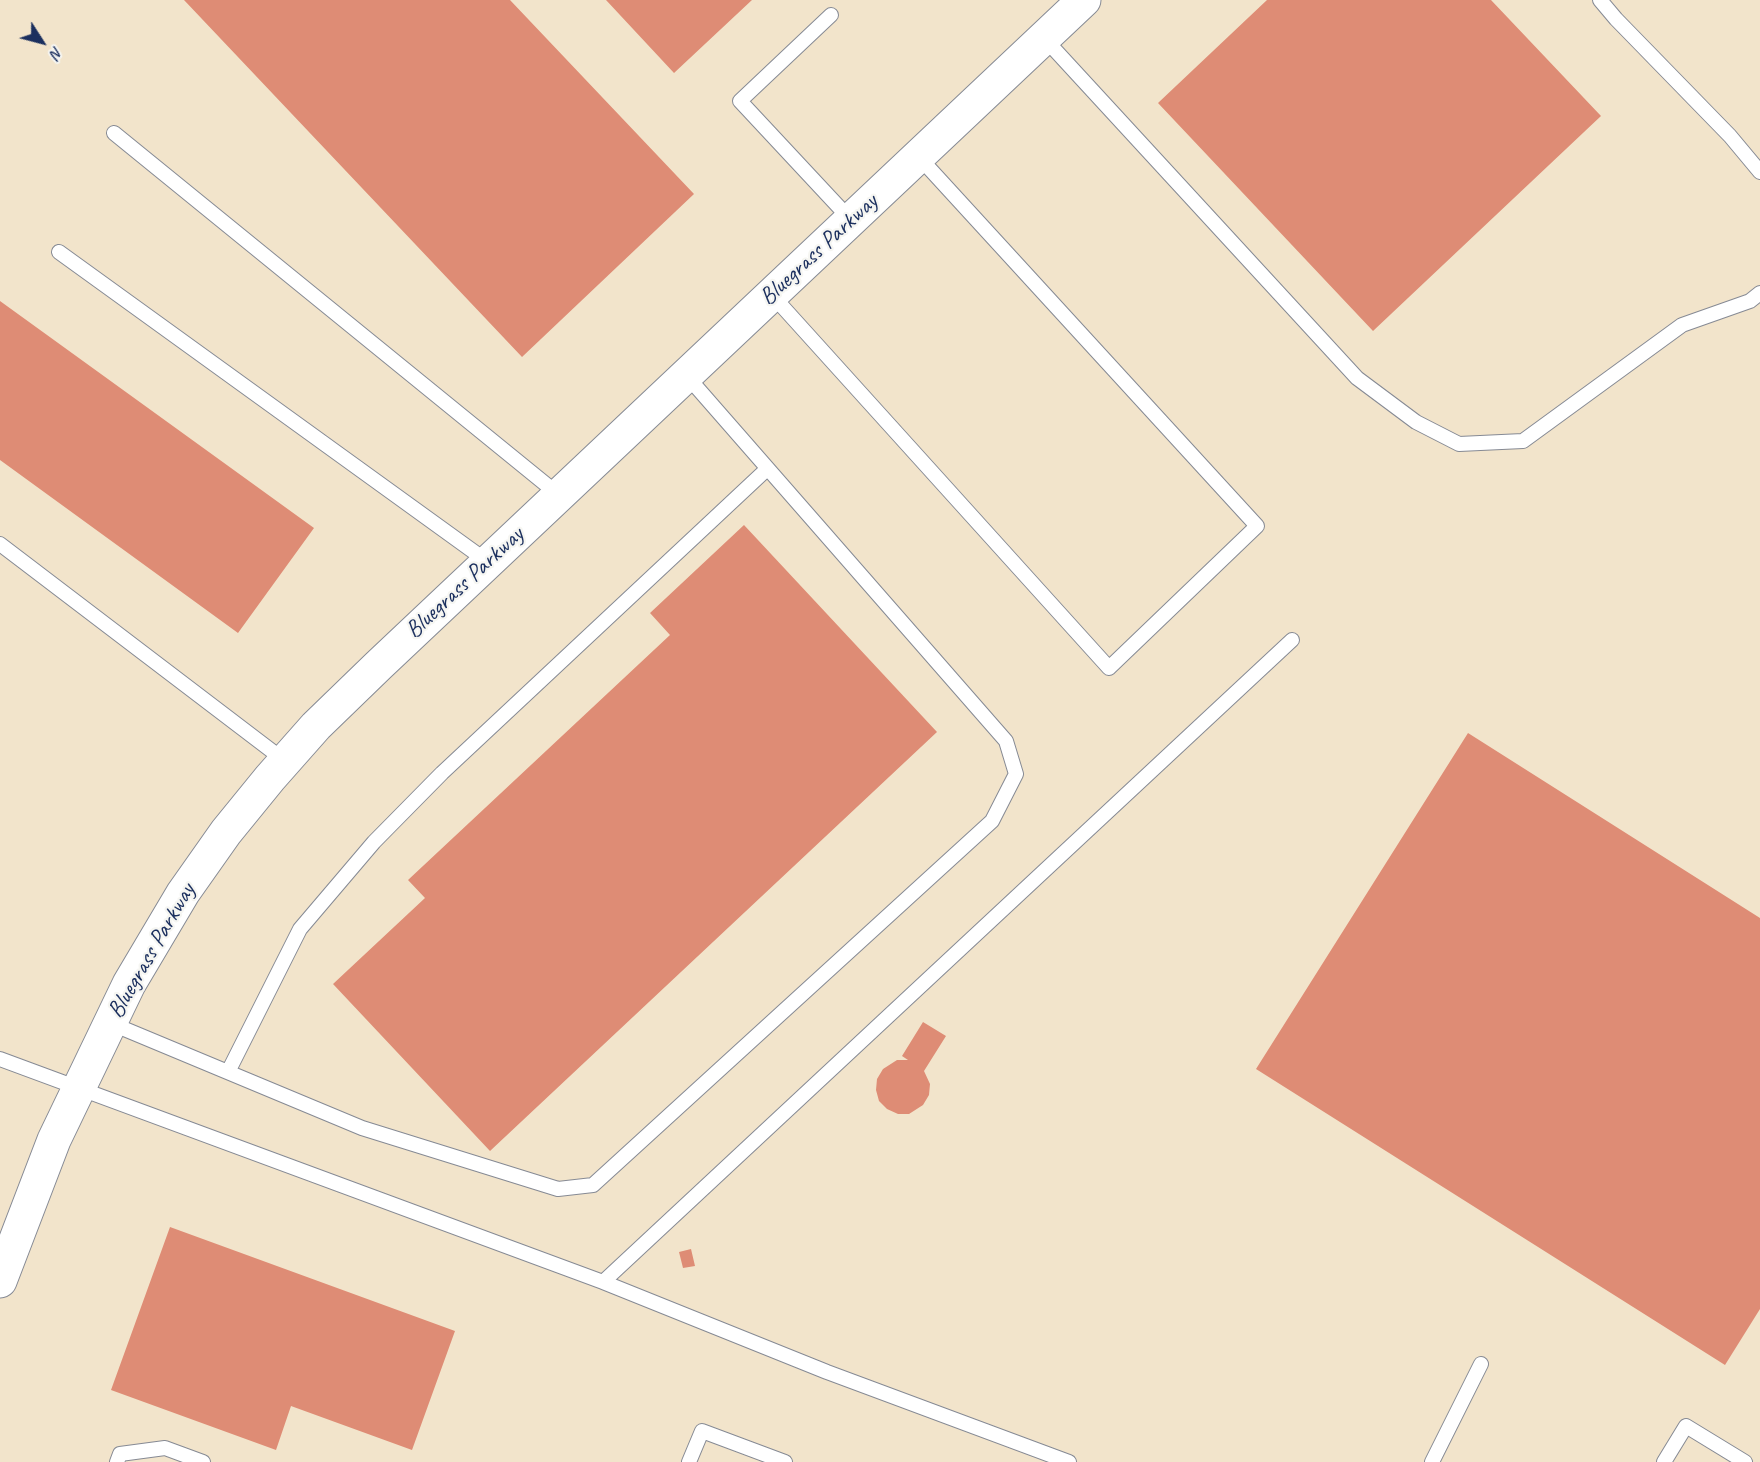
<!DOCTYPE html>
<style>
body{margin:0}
#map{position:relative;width:1760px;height:1462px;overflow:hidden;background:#f2e4cb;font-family:Caveat,sans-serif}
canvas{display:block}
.north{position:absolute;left:12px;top:12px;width:60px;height:60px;-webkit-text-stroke:4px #f6f6f2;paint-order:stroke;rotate:126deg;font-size:16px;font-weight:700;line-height:24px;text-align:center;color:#1b2f5e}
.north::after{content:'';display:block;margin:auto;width:21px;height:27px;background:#1b2f5e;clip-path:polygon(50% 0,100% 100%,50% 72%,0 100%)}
</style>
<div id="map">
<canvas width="1760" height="1462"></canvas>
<div class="north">N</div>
</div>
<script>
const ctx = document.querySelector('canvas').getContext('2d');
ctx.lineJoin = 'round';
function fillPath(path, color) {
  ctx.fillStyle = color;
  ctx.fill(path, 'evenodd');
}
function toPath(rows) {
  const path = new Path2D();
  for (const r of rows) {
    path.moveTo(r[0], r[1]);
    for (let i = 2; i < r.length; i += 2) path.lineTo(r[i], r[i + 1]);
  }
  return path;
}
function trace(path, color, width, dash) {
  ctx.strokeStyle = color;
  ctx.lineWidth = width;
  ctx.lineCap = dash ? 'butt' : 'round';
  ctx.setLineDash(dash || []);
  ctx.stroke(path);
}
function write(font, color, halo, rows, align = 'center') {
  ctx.font = font + ' Caveat,sans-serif';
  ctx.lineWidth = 4.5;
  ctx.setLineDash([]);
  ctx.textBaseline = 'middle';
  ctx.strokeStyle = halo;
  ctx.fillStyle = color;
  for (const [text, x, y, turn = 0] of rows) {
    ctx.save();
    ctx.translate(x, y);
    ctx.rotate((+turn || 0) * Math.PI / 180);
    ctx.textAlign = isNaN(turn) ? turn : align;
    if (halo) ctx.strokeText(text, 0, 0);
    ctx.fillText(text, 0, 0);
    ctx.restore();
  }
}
fillPath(toPath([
 [184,0,510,0,694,194,522,357],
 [606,0,752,0,674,73],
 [1267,0,1491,0,1601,116,1373,331,1158,103],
 [0,301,314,528,238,633,0,460],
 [744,525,937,732,490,1151,333,984,425,898,408,880,670,635,650,613],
 [1468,733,1760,918,1760,1309,1725,1365,1256,1069],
 [923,1022,946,1036,924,1071,930,1084,929,1095,923,1105,909,1114,898,1114,887,1109,879,1101,876,1090,877,1079,883,1069,897,1060,908,1060,902,1056],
 [170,1227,455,1331,412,1450,291,1406,276,1450,111,1390],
 [691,1249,695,1266,683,1268,679,1252]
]), '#de8c75');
const service = toPath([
 [1600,0,1616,19,1730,136,1760,172],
 [831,15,740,101,851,220],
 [1044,38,1357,378,1416,422,1459,444,1523,441,1682,325,1750,301,1760,293],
 [114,133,559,495],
 [59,252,488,562],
 [772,295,1109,668,1257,526,918,156],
 [0,544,285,761],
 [110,1023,362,1128,558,1189,593,1185,992,821,1016,774,1006,741,686,375],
 [0,1059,603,1282,827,1372,1069,1462],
 [228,1072,300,929,374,842,442,773,767,469],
 [603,1282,1292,640],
 [117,1462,120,1454,165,1448,203,1462],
 [689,1462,702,1431,785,1462],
 [1432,1462,1481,1364],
 [1664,1462,1686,1426,1745,1462]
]);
const tertiary = toPath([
 [0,1281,54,1140,129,984,183,893,226,832,270,778,316,726,379,665,1084,0]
]);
trace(service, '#868a94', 16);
trace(tertiary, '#868a94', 35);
trace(service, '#fff', 14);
trace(tertiary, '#fff', 33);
write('24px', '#1b2f5e', '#f6f6f2', [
 ["Bluegrass Parkway",819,250,-43],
 ["Bluegrass Parkway",465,583,-43],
 ["Bluegrass Parkway",152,951,-60]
]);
</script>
